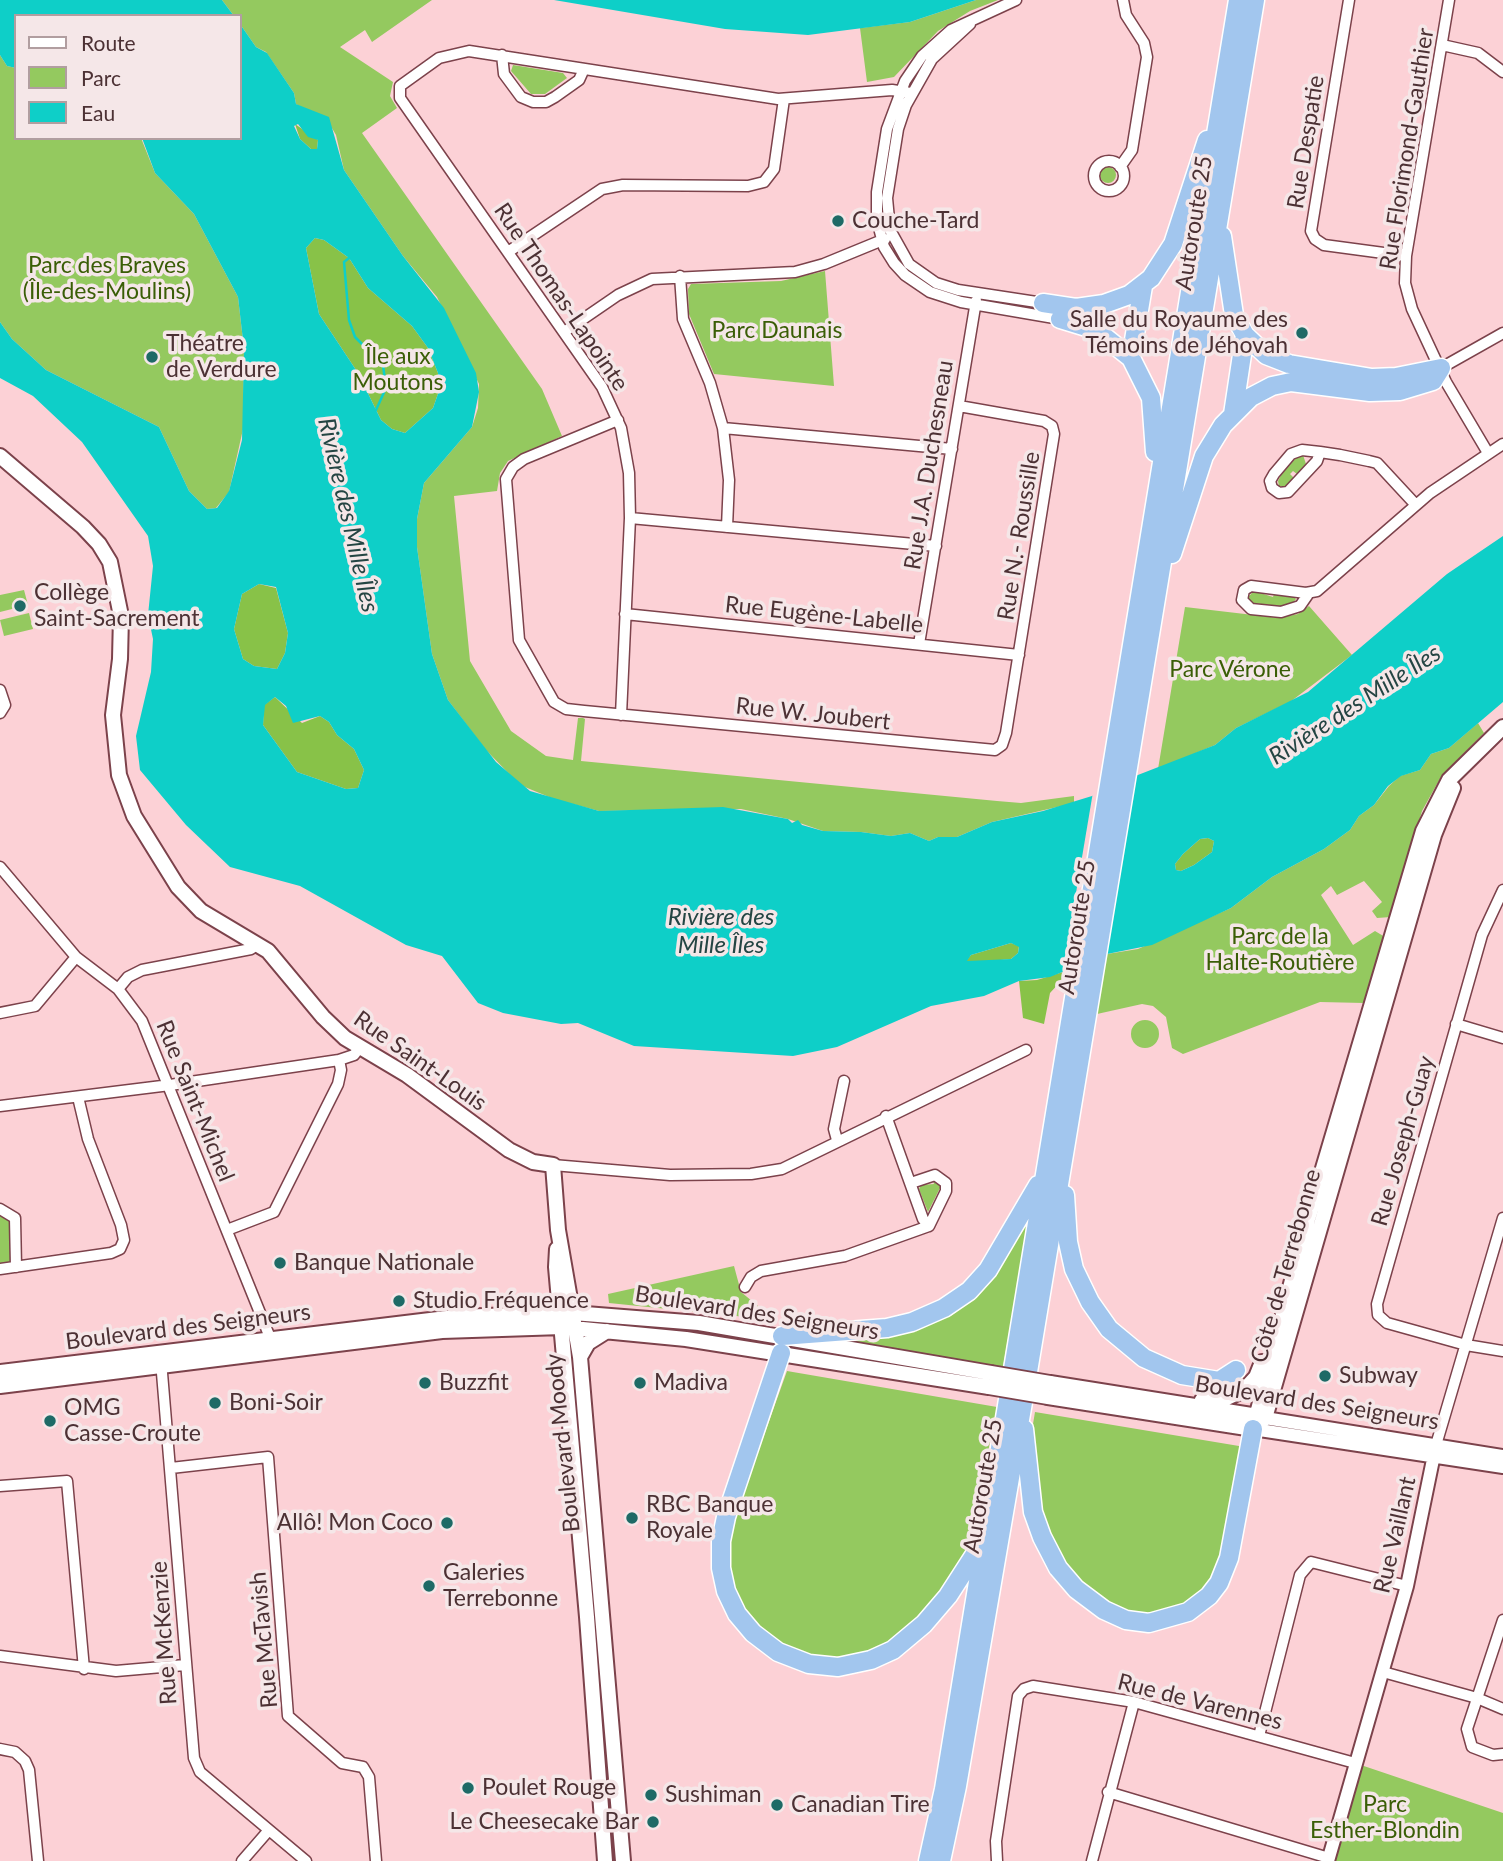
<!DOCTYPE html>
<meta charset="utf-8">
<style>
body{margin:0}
#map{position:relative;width:1503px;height:1861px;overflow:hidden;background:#fcd1d6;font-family:Lato,sans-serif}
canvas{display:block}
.legend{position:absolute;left:14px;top:14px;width:228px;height:126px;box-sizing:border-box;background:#f5e7e8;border:2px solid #b19ea0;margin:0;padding:9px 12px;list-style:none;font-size:21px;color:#4c3134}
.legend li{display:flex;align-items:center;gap:14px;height:35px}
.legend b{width:35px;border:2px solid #b19ea0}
</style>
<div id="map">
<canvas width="1503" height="1861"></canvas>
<ul class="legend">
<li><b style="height:9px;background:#fff"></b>Route</li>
<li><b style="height:19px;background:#94c95f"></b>Parc</li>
<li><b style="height:19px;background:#0ecfc8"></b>Eau</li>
</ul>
</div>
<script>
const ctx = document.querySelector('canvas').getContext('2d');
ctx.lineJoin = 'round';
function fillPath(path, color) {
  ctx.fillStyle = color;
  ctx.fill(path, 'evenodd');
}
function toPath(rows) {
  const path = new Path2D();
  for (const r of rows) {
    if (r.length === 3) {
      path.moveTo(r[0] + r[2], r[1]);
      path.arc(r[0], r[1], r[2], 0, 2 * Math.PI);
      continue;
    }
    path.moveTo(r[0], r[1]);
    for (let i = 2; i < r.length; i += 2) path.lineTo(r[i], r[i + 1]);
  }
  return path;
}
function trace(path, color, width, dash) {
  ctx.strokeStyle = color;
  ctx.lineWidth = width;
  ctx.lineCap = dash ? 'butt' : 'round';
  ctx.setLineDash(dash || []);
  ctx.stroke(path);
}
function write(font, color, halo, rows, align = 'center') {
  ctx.font = font + ' Lato,sans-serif';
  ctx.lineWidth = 7;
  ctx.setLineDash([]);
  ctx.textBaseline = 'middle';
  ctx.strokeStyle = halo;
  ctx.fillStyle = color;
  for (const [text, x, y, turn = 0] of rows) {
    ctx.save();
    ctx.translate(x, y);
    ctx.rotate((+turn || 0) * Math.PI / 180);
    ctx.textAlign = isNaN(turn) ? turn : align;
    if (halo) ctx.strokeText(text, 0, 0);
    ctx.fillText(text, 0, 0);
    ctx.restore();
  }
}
fillPath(toPath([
 [222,0,432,0,372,42,365,30,340,47,393,82,390,96,397,108,362,133,542,389,562,436,508,461,500,473,497,491,454,496,470,661,511,731,546,756,573,760,578,718,583,718,585,719,581,761,997,801,1021,803,1074,796,1094,785,1074,796,1074,803,1066,805,992,822,957,837,938,837,929,841,910,833,891,836,861,832,823,831,788,819,741,809,599,811,554,799,520,785,485,749,448,700,432,654,417,547,417,519,424,483,472,427,478,408,479,384,437,297,403,256,344,170,336,135,329,123,296,104,294,93,266,52,256,47,240,24,240,16,234,16],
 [976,0,998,0,970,11,938,31,894,77,867,82,860,28,910,22],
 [0,55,7,66,16,68,16,138,141,138,155,173,194,214,238,297,244,349,243,429,229,492,216,508,207,509,189,491,159,427,46,370,12,339,0,322],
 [513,65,563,73,567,78,545,94,531,94,511,71],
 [1108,175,8],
 [825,271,834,386,714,374,689,314,688,289,691,284,781,281],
 [1303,455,1306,464,1297,474,1293,471,1290,474,1294,478,1287,487,1279,486,1278,481,1282,473,1298,456],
 [24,590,28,605,0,612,0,595],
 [1254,591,1273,597,1274,594,1293,596,1296,599,1292,604,1280,606,1252,603,1248,597],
 [1309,606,1352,655,1290,702,1236,728,1215,745,1158,769,1185,607,1279,618,1298,614],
 [29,613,33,629,4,636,0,620],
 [1478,723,1484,733,1442,775,1422,811,1391,917,1377,918,1372,911,1382,902,1364,881,1337,895,1331,886,1321,895,1353,945,1375,931,1385,937,1364,1003,1320,1002,1183,1054,1172,1048,1166,1017,1153,1006,1142,1004,1097,1014,1107,954,1138,949,1231,908,1272,877,1324,849,1350,830,1359,816,1374,805,1389,786,1400,776,1420,770,1431,754,1449,748],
 [1145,1034,14],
 [933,1181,941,1186,928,1212,919,1189,921,1185,934,1184],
 [0,1209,15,1218,16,1267,0,1269],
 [1029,1218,1003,1367,841,1340,896,1334,952,1315,975,1297,1001,1265],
 [734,1266,741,1292,775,1320,609,1303,608,1294],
 [787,1371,997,1407,970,1542,956,1572,935,1604,885,1646,844,1659,817,1659,771,1642,737,1603,725,1558,729,1533],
 [1035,1412,1245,1447,1222,1561,1213,1581,1188,1606,1146,1618,1099,1603,1054,1551,1039,1508,1030,1442],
 [1355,1763,1503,1813,1503,1861,1328,1861]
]), '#94c95f');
fillPath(toPath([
 [295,124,318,140,317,149,311,149,300,139],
 [315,238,324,240,349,258,368,288,412,326,428,348,438,373,439,391,433,408,405,433,392,429,381,420,358,373,319,314,306,248],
 [259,584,276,588,288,633,285,653,277,669,254,666,243,659,234,629,242,594],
 [275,697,302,723,320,716,329,722,337,735,354,749,364,770,358,788,346,789,297,772,263,725,264,705],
 [1208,838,1214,841,1212,852,1194,865,1181,871,1176,870,1175,864,1183,854,1200,839],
 [1011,943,1019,946,1018,953,1011,959,969,963,966,961,971,955],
 [1063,972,1061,981,1050,993,1044,1024,1023,1018,1019,981,1037,980]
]), '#88c248');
fillPath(toPath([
 [0,0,222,0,234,16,16,16,16,68,7,66,0,55],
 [554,0,976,0,910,22,808,35,725,29],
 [240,24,256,47,267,53,294,93,296,104,329,117,344,170,403,256,444,308,476,373,479,392,472,427,424,483,417,519,417,547,432,654,448,700,496,762,530,791,599,811,723,807,788,819,792,823,798,820,802,825,823,831,861,832,891,836,910,833,929,841,938,837,957,837,992,822,1043,811,1092,796,1107,787,1215,745,1236,728,1308,692,1447,574,1503,536,1503,702,1449,748,1431,754,1420,770,1401,776,1388,786,1374,805,1359,816,1350,830,1324,849,1272,877,1231,908,1152,945,1107,954,1050,977,1019,981,984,996,931,1006,837,1047,793,1056,634,1046,578,1023,561,1024,503,1013,478,1003,442,956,406,945,300,886,230,867,186,825,140,770,136,736,151,672,153,639,148,615,153,566,148,536,82,442,33,396,0,378,0,322,12,339,46,370,159,427,189,491,207,509,217,508,229,491,242,440,244,349,238,297,194,214,155,173,142,138,240,138],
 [298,124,308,137,318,140,317,149,311,149,300,139,294,126],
 [315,238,324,240,349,258,368,288,412,326,428,348,438,373,439,391,433,408,405,433,392,429,381,420,358,373,319,314,306,248],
 [259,584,276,587,288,633,285,653,277,669,254,666,243,659,234,629,242,594],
 [275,697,286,706,293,723,320,716,329,722,337,735,354,749,364,770,358,788,346,789,297,772,263,725,265,705],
 [1208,838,1214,841,1212,852,1194,865,1181,871,1176,870,1175,864,1183,854,1200,839],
 [1011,943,1019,947,1018,953,1011,959,967,961,971,955]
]), '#0ecfc8');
fillPath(toPath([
 [1137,772,1106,958,1062,976,1093,792]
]), '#fcd1d6');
trace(toPath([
 [349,258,344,262,349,320,355,337,383,365,386,388,376,410]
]), '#0ecfc8', 2.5);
const minor = toPath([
 [1016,0,951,30,922,56,905,81,887,129,877,192,877,220,884,247,894,263,905,275,930,292,961,302,1060,319],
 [1349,0,1311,231,1315,239,1324,245,1406,256],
 [1449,0,1406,256,1405,283,1412,309,1446,382,1488,453],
 [970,24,932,59,906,105,898,129,887,198,890,230,909,264,936,283,958,290,1043,303],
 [1442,45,1478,53,1503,72],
 [502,55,504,74,521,97,533,102,546,102,555,97,579,80,584,69],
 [1109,176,15],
 [1120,167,1132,150,1147,57,1144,43,1126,15,1123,0],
 [508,252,602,189,623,185,748,186,764,182,774,169,784,99],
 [680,276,683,319,710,383,723,428,729,480,727,527],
 [564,332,618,295,652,279,795,272,824,264,885,239],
 [1441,368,1503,333],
 [618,420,524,459,513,467,506,479,519,640,554,702,566,709,584,711,995,750,1002,745,1006,733,1054,434,1052,426,1044,421,959,406],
 [723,428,952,449],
 [1320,452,1317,461,1288,492,1279,493,1272,488,1270,481,1274,474,1291,454,1302,450,1320,452,1340,455,1369,461,1377,463,1415,504],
 [630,518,936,546],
 [1309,593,1300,606,1281,612,1251,609,1242,600,1244,590,1251,586,1306,593,1317,591,1430,493,1503,444],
 [625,614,1019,655],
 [919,644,976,301],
 [0,690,5,705,0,713],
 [621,715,630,518,629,473,621,428,602,387,400,98,400,86,439,58,469,51,778,99,892,90,911,93],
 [0,867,76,957,118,989,142,1021,273,1345],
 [1503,890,1482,935,1377,1304,1378,1315,1387,1323,1466,1345,1503,1351],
 [118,989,128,977,142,970,251,949,258,944],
 [0,1013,35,1006,76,957],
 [1456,1024,1503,1038],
 [0,1106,170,1085,339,1060,354,1055,360,1047],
 [837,1140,834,1129,844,1081],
 [553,1165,670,1175,751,1174,782,1169,1026,1050],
 [911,1183,935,1175,946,1183,946,1191,929,1226],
 [0,1209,15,1218,16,1267],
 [227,1230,274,1212,338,1084,341,1070,339,1060],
 [0,1269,111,1253,120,1249,124,1240,121,1225,88,1139,78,1097],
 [745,1287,751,1277,761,1271,845,1256,929,1226,923,1219,886,1116],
 [161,1361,194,1758,200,1772,306,1861],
 [1436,1445,1503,1218],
 [171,1468,268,1457,288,1716,342,1763,363,1767,369,1777,376,1861],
 [0,1486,67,1481,84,1669],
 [1503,1620,1467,1729,1472,1747,1493,1755,1503,1754],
 [0,1656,116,1671,185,1665],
 [1383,1672,1477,1698,1503,1709],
 [1259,1736,1300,1575,1311,1562,1407,1586],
 [0,1749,15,1752,25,1761,29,1770,38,1861],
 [1108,1792,1329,1858],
 [242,1861,269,1830],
 [997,1861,996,1841,1018,1696,1024,1689,1033,1686,1134,1702,1355,1763],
 [1092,1861,1134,1702]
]);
const tertiary = toPath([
 [1265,1418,1503,1456],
 [1253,1429,1503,1467],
 [1328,1861,1407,1586,1436,1445]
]);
const secondary = toPath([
 [0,456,83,527,99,544,110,562,121,616,120,659,113,715,119,775,134,816,178,887,201,911,268,951,323,1017,345,1038,407,1075,509,1150,533,1162,553,1165,558,1230,580,1357,623,1861],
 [557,1249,556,1267,587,1617,605,1861],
 [580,1357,588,1343,607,1331],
 [0,1372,455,1317,573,1313,699,1323,991,1373],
 [1050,1383,1264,1417],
 [0,1386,442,1331,562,1327,686,1339,989,1387],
 [1048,1397,1253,1429],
 [1202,1400,1227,1398,1244,1390,1256,1377,1262,1362],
 [1253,1429,1308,1219,1423,831,1449,780,1503,727],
 [1253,1429,1265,1418,1434,835,1453,788]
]);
const motorway = toPath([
 [1043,303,1076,308,1104,304,1129,295,1151,278,1173,244,1207,140],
 [1060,319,1096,330,1131,358,1151,398,1155,452],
 [1131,358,1143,286],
 [1233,414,1245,335],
 [1172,554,1204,456,1223,425,1251,397,1272,386,1291,382,1370,392,1400,391,1433,381,1441,368,1396,377,1372,378,1289,364,1266,355,1245,335,1234,315,1222,236],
 [1065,1195,1068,1242,1074,1269,1090,1302,1109,1329,1144,1358,1182,1375,1219,1381,1236,1370],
 [782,1336,887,1328,912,1322,944,1308,969,1291,988,1270,1038,1185],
 [781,1353,726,1517,721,1541,721,1568,726,1591,737,1614,753,1633,778,1652,809,1664,838,1667,871,1660,893,1650,924,1624,948,1596,979,1548],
 [1024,1429,1033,1512,1042,1537,1058,1568,1076,1589,1104,1610,1126,1620,1149,1623,1188,1612,1209,1596,1219,1583,1229,1558,1253,1429],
 [928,1861,944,1789,1238,0],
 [941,1861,957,1786,1022,1408,1255,0]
]);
trace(minor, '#7c424b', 13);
trace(tertiary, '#7c424b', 16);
trace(secondary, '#7c424b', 18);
trace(motorway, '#fff', 21);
trace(minor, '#fff', 10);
trace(tertiary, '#fff', 12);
trace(secondary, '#fff', 14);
trace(motorway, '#a2c6ee', 18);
const secondaryBridge = toPath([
 [991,1373,1050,1383],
 [989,1387,1048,1397]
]);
trace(secondaryBridge, '#7c424b', 18, []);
trace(secondaryBridge, '#fff', 14);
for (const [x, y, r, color] of [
 [838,221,7,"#1e6a66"],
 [1302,333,7,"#1e6a66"],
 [152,357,7,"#1e6a66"],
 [20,606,7,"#1e6a66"],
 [280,1263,7,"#1e6a66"],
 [399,1301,7,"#1e6a66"],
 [1325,1376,7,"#1e6a66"],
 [425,1383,7,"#1e6a66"],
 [640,1383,7,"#1e6a66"],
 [215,1403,7,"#1e6a66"],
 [50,1421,7,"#1e6a66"],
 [632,1518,7,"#1e6a66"],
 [447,1523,7,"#1e6a66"],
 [429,1586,7,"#1e6a66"],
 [468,1788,7,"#1e6a66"],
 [651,1795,7,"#1e6a66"],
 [777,1805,7,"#1e6a66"],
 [653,1822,7,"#1e6a66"]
]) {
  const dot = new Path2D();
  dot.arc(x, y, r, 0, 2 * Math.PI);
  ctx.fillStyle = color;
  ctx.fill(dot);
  trace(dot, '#f5e7e8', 2.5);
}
write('23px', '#4c3134', '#f5e7e8', [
 ["Rue Despatie",1306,142,-81],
 ["Rue Florimond-Gauthier",1407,149,-81],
 ["Autoroute 25",1194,223,-81],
 ["Rue Thomas-Lapointe",561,297,56],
 ["Rue J.A. Duchesneau",929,465,-81],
 ["Rue N.- Roussille",1019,536,-81],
 ["Rue Eugène-Labelle",824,615,6],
 ["Rue W. Joubert",813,714,6],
 ["Autoroute 25",1077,927,-81],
 ["Rue Saint-Louis",420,1061,35],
 ["Rue Saint-Michel",195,1101,68],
 ["Rue Joseph-Guay",1403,1141,-74],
 ["Côte de Terrebonne",1286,1266,-74],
 ["Boulevard des Seigneurs",757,1313,9],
 ["Boulevard des Seigneurs",188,1327,-7],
 ["Boulevard des Seigneurs",1317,1403,9],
 ["Boulevard Moody",563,1443,-96],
 ["Autoroute 25",983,1486,-80],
 ["Rue Vaillant",1395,1535,-77],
 ["Rue McKenzie",164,1633,-94],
 ["Rue McTavish",264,1640,-95],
 ["Rue de Varennes",1200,1702,14]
]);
write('23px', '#4c3134', '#f5e7e8', [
 ["Couche-Tard",852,221],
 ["Salle du Royaume des",1288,320,"right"],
 ["Témoins de Jéhovah",1288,346,"right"],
 ["Théatre",166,344],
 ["de Verdure",166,370],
 ["Collège",34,593],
 ["Saint-Sacrement",34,619],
 ["Banque Nationale",294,1263],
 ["Studio Fréquence",413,1301],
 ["Subway",1339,1376],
 ["Buzzfit",439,1383],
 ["Madiva",654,1383],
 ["Boni-Soir",229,1403],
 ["OMG",64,1408],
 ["Casse-Croute",64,1434],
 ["RBC Banque",646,1505],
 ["Royale",646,1531],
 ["Allô! Mon Coco",433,1523,"right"],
 ["Galeries",443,1573],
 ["Terrebonne",443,1599],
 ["Poulet Rouge",482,1788],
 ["Sushiman",665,1795],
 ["Canadian Tire",791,1805],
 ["Le Cheesecake Bar",639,1822,"right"]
], 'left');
write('23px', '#3a5e06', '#f5e7e8', [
 ["Parc des Braves",107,266],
 ["(Île-des-Moulins)",107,292],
 ["Parc Daunais",777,331],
 ["Île aux",398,357],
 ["Moutons",398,383],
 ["Parc Vérone",1230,670],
 ["Parc de la",1280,937],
 ["Halte-Routière",1280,963],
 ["Parc",1385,1805],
 ["Esther-Blondin",1385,1831]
]);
write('italic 24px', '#244543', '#f5e7e8', [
 ["Rivière des Mille Îles",348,515,77],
 ["Rivière des Mille Îles",1355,705,-33],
 ["Rivière des",721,917],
 ["Mille Îles",721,945]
]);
</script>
